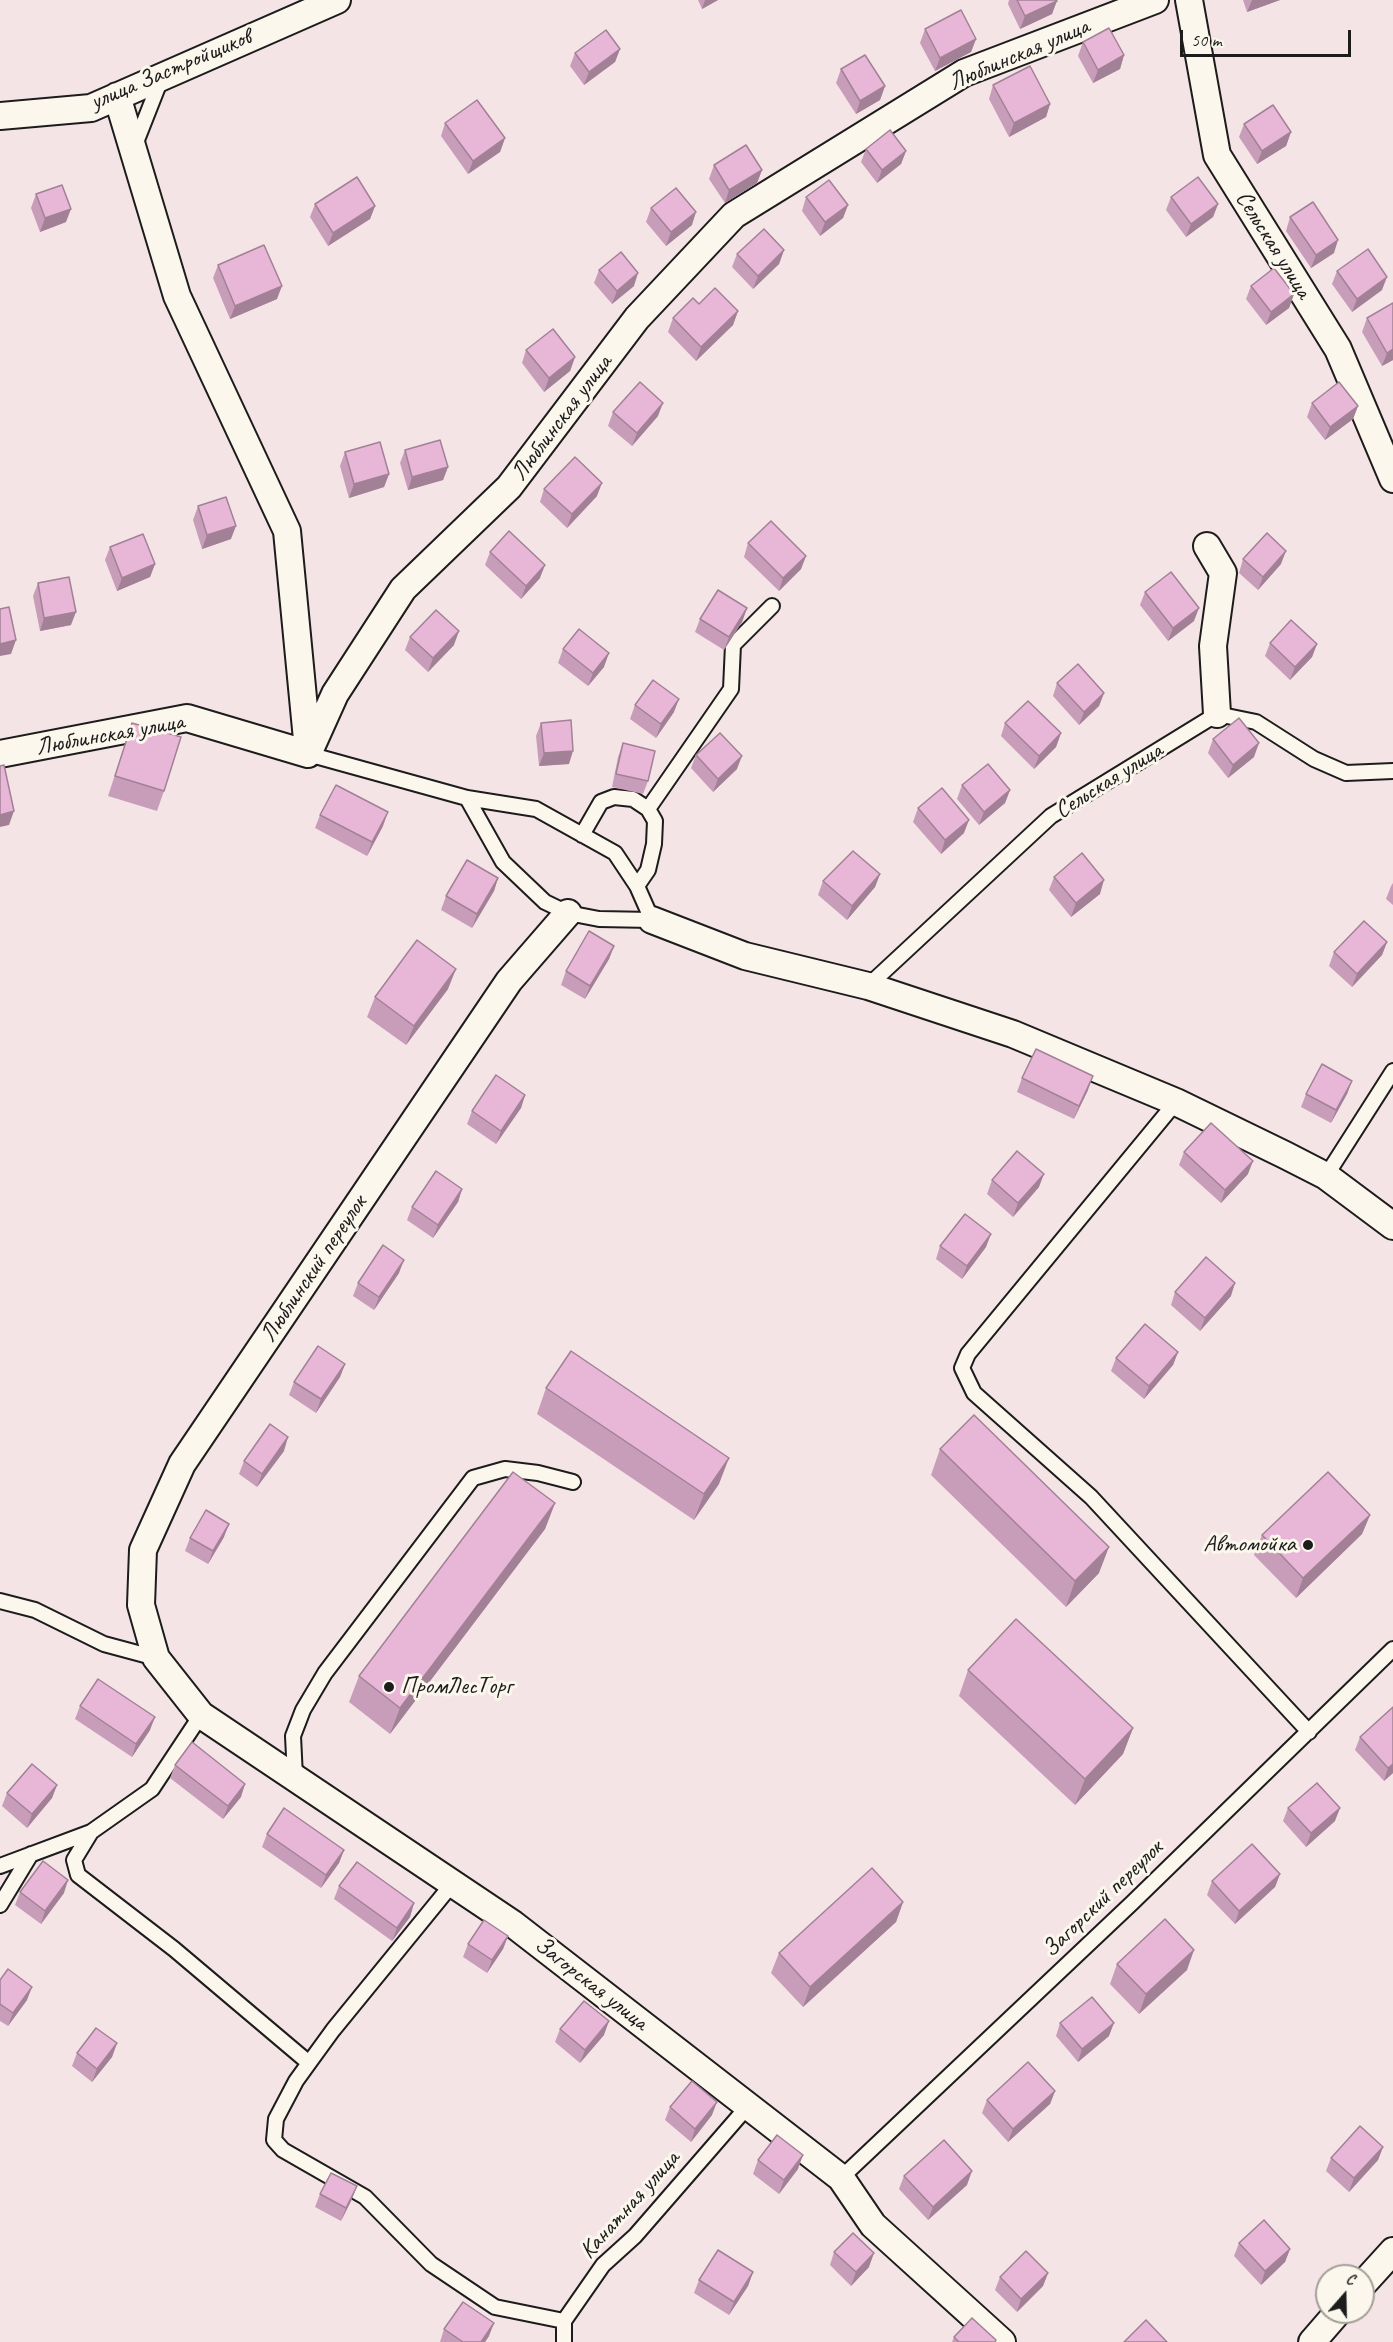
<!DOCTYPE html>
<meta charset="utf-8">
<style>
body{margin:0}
#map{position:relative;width:1393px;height:2342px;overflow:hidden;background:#f5e4e6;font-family:Caveat,sans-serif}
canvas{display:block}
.north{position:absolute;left:1315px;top:2264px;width:60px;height:60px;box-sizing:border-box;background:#fbf7ec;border:2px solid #a29f99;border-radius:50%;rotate:20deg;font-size:16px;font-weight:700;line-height:24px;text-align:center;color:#1c1c1c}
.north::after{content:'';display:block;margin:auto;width:21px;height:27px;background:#1c1c1c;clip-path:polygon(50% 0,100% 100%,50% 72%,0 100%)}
.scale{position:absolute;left:1180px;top:30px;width:171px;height:27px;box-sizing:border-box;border:3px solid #1c1c1c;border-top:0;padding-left:8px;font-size:18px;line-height:21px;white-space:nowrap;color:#1c1c1c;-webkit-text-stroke:4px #fbf7ec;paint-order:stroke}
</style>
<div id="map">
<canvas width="1393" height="2342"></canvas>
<div class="north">С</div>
<div class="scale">50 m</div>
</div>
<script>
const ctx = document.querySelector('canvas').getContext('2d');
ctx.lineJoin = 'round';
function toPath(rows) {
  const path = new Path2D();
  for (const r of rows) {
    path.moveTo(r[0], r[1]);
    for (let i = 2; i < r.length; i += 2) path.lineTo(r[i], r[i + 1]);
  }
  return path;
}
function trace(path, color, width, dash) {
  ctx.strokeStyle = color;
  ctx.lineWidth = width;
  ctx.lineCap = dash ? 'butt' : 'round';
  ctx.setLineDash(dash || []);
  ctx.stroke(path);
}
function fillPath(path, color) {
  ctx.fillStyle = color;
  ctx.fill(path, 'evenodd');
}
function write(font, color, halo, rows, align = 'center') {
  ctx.font = font + ' Caveat,sans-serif';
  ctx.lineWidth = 6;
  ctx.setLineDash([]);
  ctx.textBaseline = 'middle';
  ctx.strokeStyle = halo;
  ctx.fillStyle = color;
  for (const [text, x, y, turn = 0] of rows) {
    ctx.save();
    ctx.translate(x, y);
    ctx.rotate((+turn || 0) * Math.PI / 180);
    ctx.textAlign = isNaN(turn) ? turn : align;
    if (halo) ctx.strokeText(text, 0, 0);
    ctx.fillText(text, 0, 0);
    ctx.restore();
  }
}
const lane = toPath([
 [135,145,161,79],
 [308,754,467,798,536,809,615,853,637,886,652,920,599,919,568,913,545,902,503,862,467,798],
 [582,835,601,802,614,797,633,799,648,809,731,689,733,645,772,606],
 [637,886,648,870,654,844,655,821,648,809],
 [868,986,1051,816,1217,714,1256,722,1314,759,1346,773,1393,771],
 [1176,1102,968,1354,962,1368,974,1393,1091,1497,1309,1732],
 [1326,1176,1393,1071],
 [0,1601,35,1610,104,1644,156,1658],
 [295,1777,293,1736,303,1710,325,1673,473,1478,505,1469,538,1473,573,1482],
 [91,1832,74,1860,78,1875,174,1949,309,2063,296,2081,276,2119,274,2140,283,2150,365,2197,431,2264,495,2307,564,2321],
 [0,1866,91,1832,152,1789,201,1715],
 [0,1905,31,1854],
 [309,2063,333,2030,453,1883],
 [841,2178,1132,1903,1393,1649],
 [564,2342,564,2321,603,2265,635,2236,748,2106]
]);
const street = toPath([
 [1189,0,1217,155,1338,349,1393,479],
 [117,96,177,296,287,531,308,750],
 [0,116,91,108,337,0],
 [1207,546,1223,573,1213,646,1217,714],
 [0,754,187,718,308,754,335,694,403,589,509,487,637,318,734,215,964,73,1155,0],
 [568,913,509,981,182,1464,143,1550,141,1605,156,1658,201,1715,513,1924,841,2178,873,2225,1002,2342],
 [652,920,745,956,868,986,1013,1034,1176,1102,1285,1155,1326,1176,1393,1226],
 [1363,2284,1393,2251],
 [1312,2342,1338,2312]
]);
trace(lane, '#1c1c1c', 18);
trace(street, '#1c1c1c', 30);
trace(lane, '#fbf7ec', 14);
trace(street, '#fbf7ec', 26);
fillPath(toPath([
 [698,0,718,0,702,9],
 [1009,0,1056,0,1052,14,1020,29,1008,4],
 [1243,0,1280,0,1247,12],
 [925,29,976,39,971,52,935,71,920,43],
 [1083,42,1124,55,1120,69,1093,83,1078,56],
 [620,49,615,62,584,85,570,66,575,53],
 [841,69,885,86,880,100,856,114,836,83],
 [993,85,1050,104,1046,117,1009,137,989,99],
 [445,123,505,138,500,152,468,174,441,136],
 [1244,124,1291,132,1286,146,1257,164,1239,137],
 [866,149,906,151,901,164,877,183,861,162],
 [714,165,762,170,757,183,725,203,709,179],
 [36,194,66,222,40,232,31,208],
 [806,197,848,205,843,218,820,236,802,211],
 [1171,197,1218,204,1213,217,1186,237,1166,210],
 [315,204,375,206,370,219,328,246,310,217],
 [651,208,692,225,666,246,646,222],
 [1290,217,1334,253,1311,268,1286,231],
 [784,250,779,264,753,289,732,267,737,254],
 [218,265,277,299,230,319,213,278],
 [599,270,634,286,612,304,594,283],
 [1337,271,1382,290,1352,312,1332,284],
 [1251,286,1294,294,1289,308,1266,325,1246,299],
 [738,311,733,325,696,361,668,332,673,318],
 [1367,318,1393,360,1382,366,1362,332],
 [526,350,575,357,570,371,544,392,522,363],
 [1312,403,1358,406,1353,419,1325,440,1307,417],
 [613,412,658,416,632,446,608,426],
 [405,450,448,467,443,480,408,490,400,463],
 [345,452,389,474,384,487,349,498,340,466],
 [544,489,597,496,567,528,540,502],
 [198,506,231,539,202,549,193,520],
 [748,543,806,556,801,569,779,591,744,557],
 [110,547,155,564,150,577,117,591,105,560],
 [490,552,540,578,521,599,485,565],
 [1243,559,1281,564,1258,590,1239,573],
 [38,583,71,625,40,631,33,596],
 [1145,592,1194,621,1168,641,1140,605],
 [747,608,742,622,724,650,695,632,700,619],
 [410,637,454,645,428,672,405,650],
 [1270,643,1317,644,1312,657,1290,680,1265,656],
 [563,649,604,667,588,686,558,663],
 [1057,683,1104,693,1099,706,1079,725,1053,696],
 [635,705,674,712,656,738,630,719],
 [132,723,164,791,157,811,108,796],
 [541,723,569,764,539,766,536,736],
 [1005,723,1061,733,1056,747,1034,769,1001,736],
 [1213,739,1254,757,1228,778,1208,753],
 [623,743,648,781,643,794,612,787,618,757],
 [696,755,737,769,713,792,691,768],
 [962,785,1010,790,1005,803,979,825,957,799],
 [918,808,964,833,941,854,913,822],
 [320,815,383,826,367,856,315,828],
 [880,874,875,887,847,920,818,895,823,881],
 [1054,877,1100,894,1071,917,1049,890],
 [498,878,494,891,472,928,441,910,446,896],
 [1393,883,1393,905,1386,899,1391,886],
 [1387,942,1382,955,1352,987,1329,966,1334,952],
 [614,946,609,959,585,999,561,985,566,971],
 [448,989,406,1045,367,1017,375,997],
 [1022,1078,1088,1090,1074,1119,1017,1092],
 [1352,1081,1347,1094,1331,1123,1301,1107,1306,1094],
 [525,1095,521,1108,496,1144,467,1124,472,1111],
 [1184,1152,1248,1174,1221,1203,1179,1165],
 [992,1180,1039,1187,1013,1217,987,1194],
 [462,1189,458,1202,433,1238,407,1220,412,1207],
 [940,1246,986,1247,962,1279,936,1259],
 [399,1273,374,1310,353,1296,358,1283],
 [1175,1292,1231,1296,1200,1331,1171,1305],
 [1178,1352,1173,1365,1144,1399,1111,1371,1116,1358],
 [345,1364,340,1377,316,1413,289,1395,294,1382],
 [546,1388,719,1484,694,1520,537,1414],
 [940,1449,1099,1573,1066,1607,931,1475],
 [284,1451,257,1487,239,1474,244,1461],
 [555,1503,545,1529,390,1734,349,1702,359,1676],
 [1370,1515,1362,1534,1296,1598,1254,1555,1262,1535],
 [224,1537,208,1564,185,1551,190,1538],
 [968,1670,1133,1728,1123,1754,1075,1805,959,1696],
 [80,1706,150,1730,132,1757,75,1719],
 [1393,1707,1393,1773,1384,1781,1355,1750,1360,1737],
 [175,1765,241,1797,223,1819,170,1778],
 [57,1785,52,1798,27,1828,2,1806,7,1793],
 [1288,1808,1335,1821,1306,1847,1283,1821],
 [267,1834,344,1850,339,1863,321,1888,262,1847],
 [1280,1874,1275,1887,1235,1924,1207,1895,1212,1881],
 [339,1886,414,1903,410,1917,392,1941,334,1899],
 [20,1892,64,1893,41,1924,15,1905],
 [903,1902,896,1922,803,2007,771,1973,779,1953],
 [508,1936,503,1949,487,1973,463,1957,468,1944],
 [1117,1964,1187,1970,1139,2014,1110,1984],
 [0,1980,27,2000,8,2026,0,2021],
 [1060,2023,1109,2036,1078,2062,1056,2036],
 [560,2029,604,2035,580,2063,555,2042],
 [117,2043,112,2057,92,2082,72,2066,77,2053],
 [1055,2091,1050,2104,1008,2142,982,2113,987,2100],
 [670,2107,712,2115,691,2142,665,2120],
 [1383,2147,1378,2160,1349,2192,1326,2171,1331,2158],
 [758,2160,798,2169,779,2194,753,2174],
 [904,2176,967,2185,928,2220,899,2189],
 [320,2194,352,2199,341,2221,315,2207],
 [1239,2243,1290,2249,1285,2262,1261,2285,1234,2256],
 [834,2252,869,2267,851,2286,830,2265],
 [753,2272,748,2286,729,2315,694,2293,699,2280],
 [1048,2273,1043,2286,1017,2312,995,2290,1000,2277],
 [444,2329,489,2336,485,2342,440,2342],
 [954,2337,996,2340,996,2342,952,2342]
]), '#c89db9');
fillPath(toPath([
 [705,0,718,0,702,9],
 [1252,0,1280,0,1247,12],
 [1057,1,1052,14,1020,29,1025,16],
 [976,39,971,52,935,71,940,58],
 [620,49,615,62,584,85,589,72],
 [1124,55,1120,69,1093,83,1098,70],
 [885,86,880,100,856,114,860,101],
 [1050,104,1046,117,1009,137,1014,123],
 [1291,132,1286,146,1257,164,1262,151],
 [505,138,500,152,468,174,473,161],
 [906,151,901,164,877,183,882,170],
 [762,170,757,183,725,203,729,190],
 [1218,204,1213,217,1186,237,1191,224],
 [848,205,843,218,820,236,825,222],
 [375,206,370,219,328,246,333,233],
 [71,209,66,222,40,232,45,218],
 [696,212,692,225,666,246,671,232],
 [1338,240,1334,253,1311,268,1316,255],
 [784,250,779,264,753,289,758,276],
 [638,273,634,286,612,304,617,291],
 [1387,277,1382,290,1352,312,1357,299],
 [282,286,277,299,230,319,235,306],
 [1294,294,1289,308,1266,325,1271,312],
 [738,311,733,325,696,361,701,347],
 [1393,349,1393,360,1382,366,1387,353],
 [575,357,570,371,544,392,549,378],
 [663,403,658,416,632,446,637,433],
 [1358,406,1353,419,1325,440,1330,427],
 [448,467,443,480,408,490,412,477],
 [389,474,384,487,349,498,354,484],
 [602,483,597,496,567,528,572,514],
 [236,526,231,539,202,549,207,535],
 [1286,551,1281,564,1258,590,1263,577],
 [806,556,801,569,779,591,783,578],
 [155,564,150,577,117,591,122,578],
 [545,565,540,578,521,599,526,586],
 [747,608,742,622,724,650,729,637],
 [1199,608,1194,621,1168,641,1173,628],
 [76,612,71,625,40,631,44,618],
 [459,631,454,645,428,672,433,658],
 [16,640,11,654,0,656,0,644],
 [1317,644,1312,657,1290,680,1295,667],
 [609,653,604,667,588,686,593,673],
 [1104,693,1099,706,1079,725,1084,712],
 [679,699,674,712,656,738,661,724],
 [1061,733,1056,747,1034,769,1039,756],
 [1259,743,1254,757,1228,778,1233,765],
 [573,751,569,764,539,766,544,753],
 [742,756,737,769,713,792,718,779],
 [1010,790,1005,803,979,825,984,812],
 [14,811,9,825,0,827,0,815],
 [388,812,383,826,367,856,372,842],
 [969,820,964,833,941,854,945,840],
 [880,874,875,887,847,920,852,906],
 [498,878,494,891,472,928,477,914],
 [1104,880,1100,894,1071,917,1076,903],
 [1387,942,1382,955,1352,987,1357,974],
 [614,946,609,959,585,999,590,986],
 [456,969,448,989,406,1045,414,1026],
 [1093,1076,1088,1090,1074,1119,1079,1106],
 [1352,1081,1347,1094,1331,1123,1336,1110],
 [525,1095,521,1108,496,1144,501,1131],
 [1253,1161,1248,1174,1221,1203,1225,1190],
 [1044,1174,1039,1187,1013,1217,1018,1203],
 [462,1189,458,1202,433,1238,438,1225],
 [991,1234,986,1247,962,1279,967,1266],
 [404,1260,399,1273,374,1310,379,1297],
 [1235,1283,1231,1296,1200,1331,1205,1318],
 [1178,1352,1173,1365,1144,1399,1149,1386],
 [345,1364,340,1377,316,1413,321,1399],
 [288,1437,284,1451,257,1487,262,1474],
 [729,1458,719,1484,694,1520,704,1494],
 [555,1503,545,1529,390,1734,400,1708],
 [1370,1515,1362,1534,1296,1598,1303,1578],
 [229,1524,224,1537,208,1564,213,1551],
 [1109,1547,1099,1573,1066,1607,1075,1581],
 [155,1717,150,1730,132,1757,136,1744],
 [1133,1728,1123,1754,1075,1805,1085,1779],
 [1393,1764,1393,1773,1384,1781,1388,1768],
 [245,1784,241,1797,223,1819,228,1806],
 [57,1785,52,1798,27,1828,32,1814],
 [1340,1808,1335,1821,1306,1847,1311,1833],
 [344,1850,339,1863,321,1888,326,1875],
 [1280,1874,1275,1887,1235,1924,1239,1911],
 [68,1880,64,1893,41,1924,45,1911],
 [903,1902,896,1922,803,2007,810,1987],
 [414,1903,410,1917,392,1941,397,1928],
 [508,1936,503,1949,487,1973,492,1960],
 [1194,1950,1187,1970,1139,2014,1146,1994],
 [32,1987,27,2000,8,2026,13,2013],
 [609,2021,604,2035,580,2063,585,2050],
 [1114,2023,1109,2036,1078,2062,1082,2049],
 [117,2043,112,2057,92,2082,97,2069],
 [1055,2091,1050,2104,1008,2142,1013,2129],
 [717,2102,712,2115,691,2142,695,2129],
 [1383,2147,1378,2160,1349,2192,1354,2178],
 [803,2155,798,2169,779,2194,784,2180],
 [972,2171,967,2185,928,2220,933,2207],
 [357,2186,352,2199,341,2221,346,2208],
 [1290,2249,1285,2262,1261,2285,1265,2271],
 [874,2253,869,2267,851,2286,856,2272],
 [753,2272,748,2286,729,2315,734,2302],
 [1048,2273,1043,2286,1017,2312,1021,2299],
 [494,2323,489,2336,485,2342,481,2342]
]), '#a28096');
const building = toPath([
 [1017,0,1056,0,1057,1,1025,16,1017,0],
 [961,10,976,39,940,58,925,29,961,10],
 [1109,28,1124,55,1098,70,1083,42,1109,28],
 [606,30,620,49,589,72,575,53,606,30],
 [865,55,885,86,860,101,841,69,865,55],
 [1030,66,1050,104,1014,123,993,85,1030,66],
 [477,100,505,138,473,161,445,123,477,100],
 [1273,105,1291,132,1262,151,1244,124,1273,105],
 [890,130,906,151,882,170,866,149,890,130],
 [746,145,762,170,729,190,714,165,746,145],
 [357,177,375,206,333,233,315,204,357,177],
 [1198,177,1218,204,1191,224,1171,197,1198,177],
 [829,180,848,205,825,222,806,197,829,180],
 [62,185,71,209,45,218,36,194,62,185],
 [676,188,696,212,671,232,651,208,676,188],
 [1313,202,1338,240,1316,255,1290,217,1313,202],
 [764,229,784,250,758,276,737,254,764,229],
 [264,245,282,286,235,306,218,265,264,245],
 [1368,249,1387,277,1357,299,1337,271,1368,249],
 [621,252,638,273,617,291,599,270,621,252],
 [1274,268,1294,294,1271,312,1251,286,1274,268],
 [715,288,738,311,701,347,673,318,693,298,699,304,715,288],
 [1393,303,1393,349,1387,353,1367,318,1393,303],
 [553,329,575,357,549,378,526,350,553,329],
 [640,382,663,403,637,433,613,412,640,382],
 [1339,382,1358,406,1330,427,1312,403,1339,382],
 [440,440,448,467,412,477,405,450,440,440],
 [380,442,389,474,354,484,345,452,380,442],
 [575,457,602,483,572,514,544,489,575,457],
 [226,497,236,526,207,535,198,506,226,497],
 [771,521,806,556,783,578,748,543,771,521],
 [509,531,545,565,526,586,490,552,509,531],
 [1267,533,1286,551,1263,577,1243,559,1267,533],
 [143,534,155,564,122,578,110,547,143,534],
 [1171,572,1199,608,1173,628,1145,592,1171,572],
 [69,577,76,612,44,618,38,583,69,577],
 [718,590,747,608,729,637,700,619,718,590],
 [9,607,16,640,0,644,0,609,9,607],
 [436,610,459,631,433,658,410,637,436,610],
 [1291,620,1317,644,1295,667,1270,643,1291,620],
 [579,629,609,653,593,673,563,649,579,629],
 [1078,664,1104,693,1084,712,1057,683,1078,664],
 [653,680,679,699,661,724,635,705,653,680],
 [1028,701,1061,733,1039,756,1005,723,1028,701],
 [1239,718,1259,743,1233,765,1213,739,1239,718],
 [571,720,573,751,544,753,541,723,571,720],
 [132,723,181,737,164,791,115,776,132,723],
 [720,733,742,756,718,779,696,755,720,733],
 [623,743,655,751,648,781,616,774,623,743],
 [988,764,1010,790,984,812,962,785,988,764],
 [4,765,14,811,0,815,0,766,4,765],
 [336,785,388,812,372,842,320,815,336,785],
 [942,788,969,820,945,840,918,808,942,788],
 [853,851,880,874,852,906,823,881,853,851],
 [1082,853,1104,880,1076,903,1054,877,1082,853],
 [467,860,498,878,477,914,446,896,467,860],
 [1364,921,1387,942,1357,974,1334,952,1364,921],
 [589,931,614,946,590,986,566,971,589,931],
 [417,940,456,969,414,1026,375,997,417,940],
 [1036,1049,1093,1076,1079,1106,1022,1078,1036,1049],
 [1322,1064,1352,1081,1336,1110,1306,1094,1322,1064],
 [496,1075,525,1095,501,1131,472,1111,496,1075],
 [1211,1123,1253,1161,1225,1190,1184,1152,1211,1123],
 [1017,1151,1044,1174,1018,1203,992,1180,1017,1151],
 [436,1171,462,1189,438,1225,412,1207,436,1171],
 [965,1214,991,1234,967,1266,940,1246,965,1214],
 [383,1245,404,1260,379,1297,358,1283,383,1245],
 [1206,1257,1235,1283,1205,1318,1175,1292,1206,1257],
 [1145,1324,1178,1352,1149,1386,1116,1358,1145,1324],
 [318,1346,345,1364,321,1399,294,1382,318,1346],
 [571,1351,729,1458,704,1494,546,1388,571,1351],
 [974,1415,1109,1547,1075,1581,940,1449,974,1415],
 [270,1424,288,1437,262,1474,244,1461,270,1424],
 [513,1472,555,1503,400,1708,359,1676,513,1472],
 [1328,1472,1370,1515,1303,1578,1262,1535,1328,1472],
 [206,1510,229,1524,213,1551,190,1538,206,1510],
 [1016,1619,1133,1728,1085,1779,968,1670,1016,1619],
 [98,1679,155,1717,136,1744,80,1706,98,1679],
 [1393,1707,1393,1764,1388,1768,1360,1737,1393,1707],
 [192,1742,245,1784,228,1806,175,1765,192,1742],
 [32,1764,57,1785,32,1814,7,1793,32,1764],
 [1317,1783,1340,1808,1311,1833,1288,1808,1317,1783],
 [284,1808,344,1850,326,1875,267,1834,284,1808],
 [1252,1844,1280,1874,1239,1911,1212,1881,1252,1844],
 [43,1861,68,1880,45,1911,20,1892,43,1861],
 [357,1862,414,1903,397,1928,339,1886,357,1862],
 [872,1868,903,1902,810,1987,779,1953,872,1868],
 [1165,1919,1194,1950,1146,1994,1117,1964,1165,1919],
 [484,1920,508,1936,492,1960,468,1944,484,1920],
 [8,1969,32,1987,13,2013,0,2004,0,1980,8,1969],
 [1092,1997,1114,2023,1082,2049,1060,2023,1092,1997],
 [584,2001,609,2021,585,2050,560,2029,584,2001],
 [96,2028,117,2043,97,2069,77,2053,96,2028],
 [1028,2062,1055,2091,1013,2129,987,2100,1028,2062],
 [692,2081,717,2102,695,2129,670,2107,692,2081],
 [1360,2126,1383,2147,1354,2178,1331,2158,1360,2126],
 [777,2135,803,2155,784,2180,758,2160,777,2135],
 [944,2140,972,2171,933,2207,904,2176,944,2140],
 [331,2173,357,2186,346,2208,320,2194,331,2173],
 [1264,2220,1290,2249,1265,2271,1239,2243,1264,2220],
 [853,2233,874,2253,856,2272,834,2252,853,2233],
 [718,2250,753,2272,734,2302,699,2280,718,2250],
 [1026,2251,1048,2273,1021,2299,1000,2277,1026,2251],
 [463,2302,494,2323,481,2342,463,2342,444,2329,463,2302],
 [972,2318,996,2340,995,2342,959,2342,954,2337,972,2318],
 [1146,2320,1167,2342,1124,2342,1146,2320]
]);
fillPath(building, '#e8b7d7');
trace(building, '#a28096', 1.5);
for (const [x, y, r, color] of [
 [1308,1545,6,"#1c1c1c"],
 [389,1687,6,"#1c1c1c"]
]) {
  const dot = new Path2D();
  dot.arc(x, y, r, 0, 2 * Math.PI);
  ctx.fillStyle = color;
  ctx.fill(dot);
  trace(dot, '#fbf7ec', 2);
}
write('24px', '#1c1c1c', '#fbf7ec', [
 ["Люблинская улица",1019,55,-23],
 ["улица Застройщиков",171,70,-23],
 ["Сельская улица",1273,245,58],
 ["Люблинская улица",562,418,-53],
 ["Люблинская улица",110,735,-10],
 ["Сельская улица",1109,781,-32],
 ["Люблинский переулок",314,1269,-56],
 ["Загорский переулок",1103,1899,-44],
 ["Загорская улица",591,1984,38],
 ["Канатная улица",630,2205,-48]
]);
write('24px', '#1c1c1c', '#fbf7ec', [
 ["Автомойка",1296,1545],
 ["ПромЛесТорг",401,1687,"left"]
], 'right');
</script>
